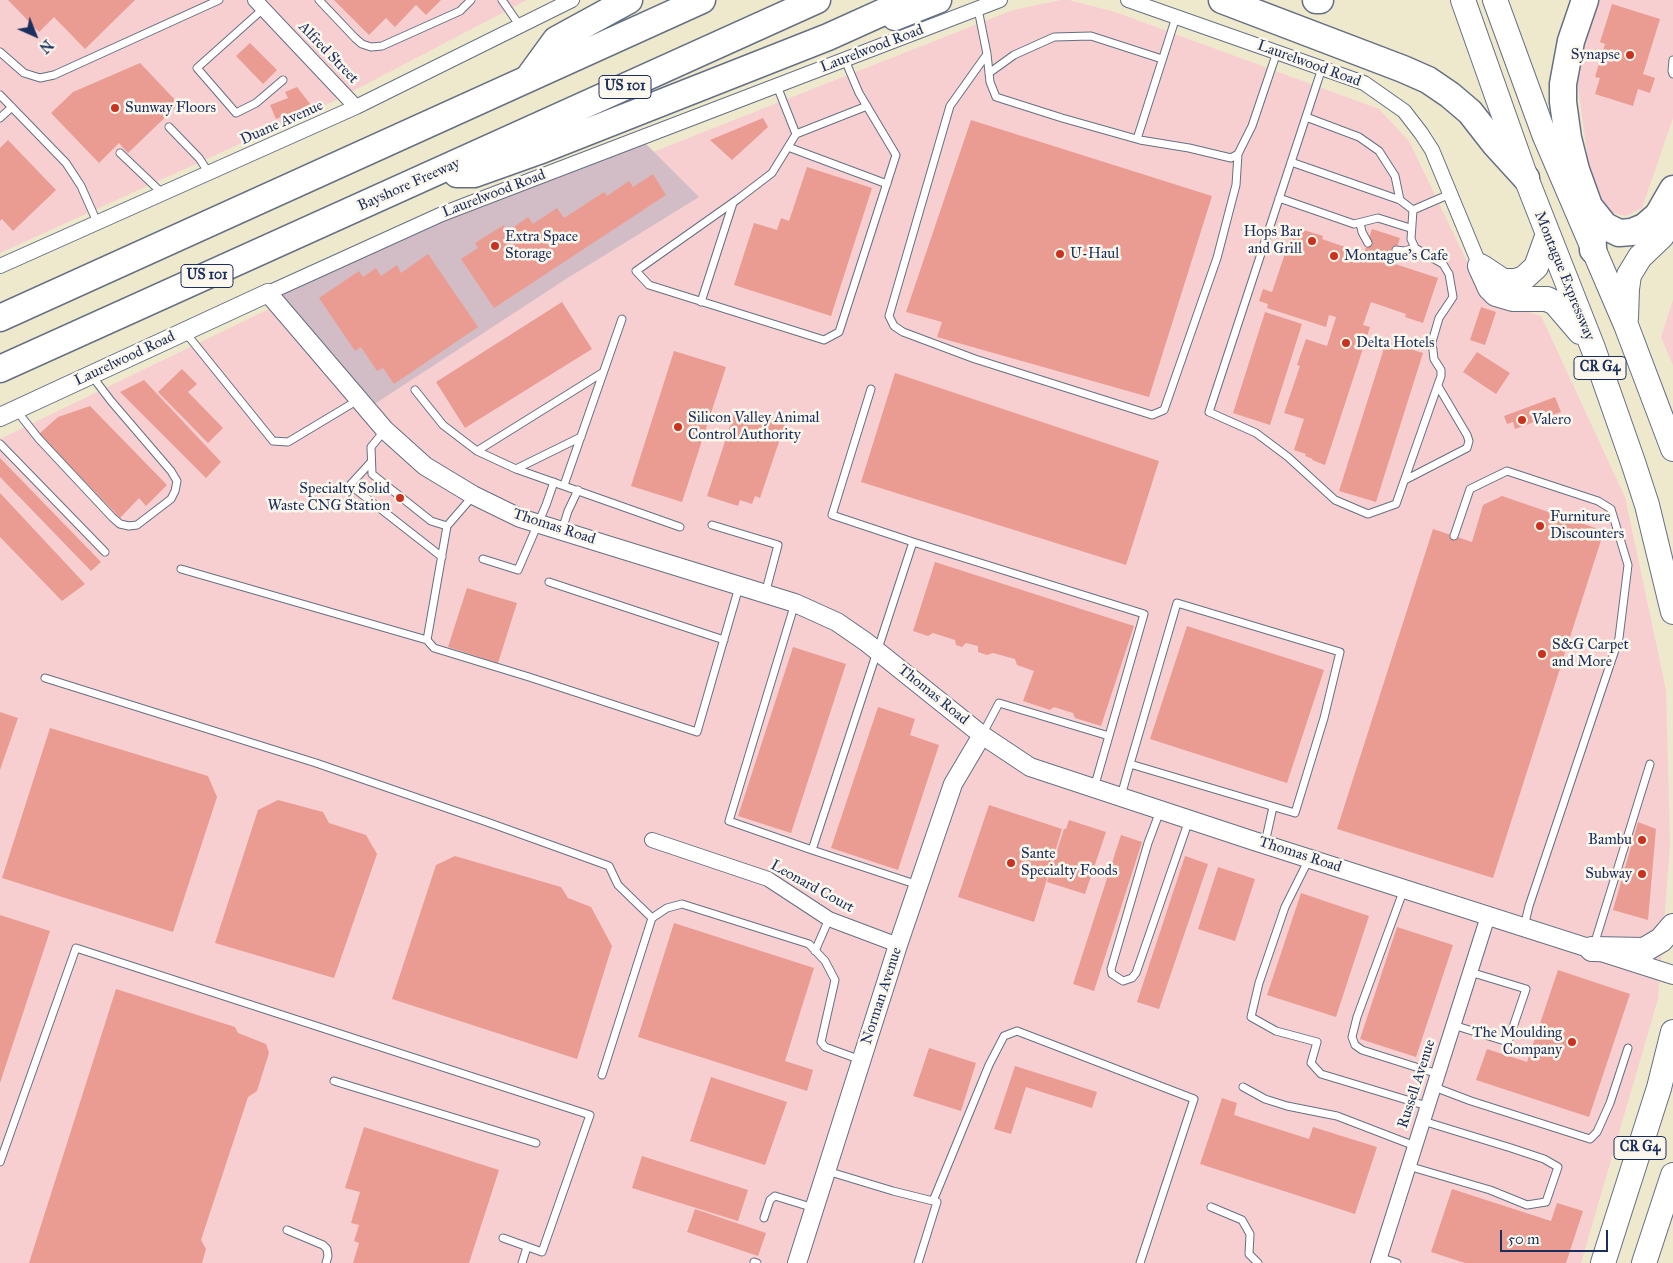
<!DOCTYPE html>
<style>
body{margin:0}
#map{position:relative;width:1673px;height:1263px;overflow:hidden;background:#eee8cc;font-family:"IM FELL Great Primer",serif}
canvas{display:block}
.north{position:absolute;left:10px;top:10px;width:50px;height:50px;-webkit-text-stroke:4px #fbf7ec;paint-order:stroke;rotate:136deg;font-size:14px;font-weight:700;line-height:20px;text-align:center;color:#1b2f5e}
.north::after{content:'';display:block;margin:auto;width:18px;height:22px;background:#1b2f5e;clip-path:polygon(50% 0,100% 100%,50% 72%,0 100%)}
.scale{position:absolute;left:1500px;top:1230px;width:108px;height:22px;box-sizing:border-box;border:2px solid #1b2f5e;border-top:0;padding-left:6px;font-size:15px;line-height:18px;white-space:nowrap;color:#1b2f5e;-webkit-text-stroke:4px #fbf7ec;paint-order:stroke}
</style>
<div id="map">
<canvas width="1673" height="1263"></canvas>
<div class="north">N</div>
<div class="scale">50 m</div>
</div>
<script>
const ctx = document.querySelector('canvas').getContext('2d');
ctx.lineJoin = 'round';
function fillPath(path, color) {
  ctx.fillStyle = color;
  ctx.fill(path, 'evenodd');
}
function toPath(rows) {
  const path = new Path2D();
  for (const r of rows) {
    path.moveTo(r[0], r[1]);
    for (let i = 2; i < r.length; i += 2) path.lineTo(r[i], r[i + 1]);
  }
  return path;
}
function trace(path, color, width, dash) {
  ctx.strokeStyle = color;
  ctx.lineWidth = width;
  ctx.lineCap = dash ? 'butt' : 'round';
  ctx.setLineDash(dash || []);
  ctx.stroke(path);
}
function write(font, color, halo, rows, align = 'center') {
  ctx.font = font + ' "IM FELL Great Primer",serif';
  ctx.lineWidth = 5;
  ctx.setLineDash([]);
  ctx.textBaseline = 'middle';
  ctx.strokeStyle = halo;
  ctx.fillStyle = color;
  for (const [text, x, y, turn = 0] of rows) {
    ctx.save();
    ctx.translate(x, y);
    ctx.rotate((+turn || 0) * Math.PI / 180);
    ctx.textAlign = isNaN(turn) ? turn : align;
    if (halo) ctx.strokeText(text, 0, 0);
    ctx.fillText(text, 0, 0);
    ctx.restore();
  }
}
fillPath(toPath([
 [0,0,527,0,334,101,0,253],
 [1061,0,1069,0,1115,12,1379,109,1409,141,1485,299,1541,316,1625,497,1666,690,1670,845,1658,999,1581,1263,0,1263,0,439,331,279,1013,10],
 [1597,0,1673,0,1673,118,1642,208,1626,216,1608,212,1589,168,1575,64],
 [1673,300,1673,365,1661,337]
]), '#f7cfd1');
fillPath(toPath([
 [640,138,699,197,566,279,367,409,268,293]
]), '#d2bdc6');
fillPath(toPath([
 [8,0,135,0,85,49,54,17,39,32],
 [334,0,441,0,426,15,416,5,395,27,386,18,369,35],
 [1612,4,1660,19,1643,74,1655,78,1650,93,1638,89,1633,106,1595,94,1600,78,1595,77,1605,44,1600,42],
 [250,43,277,70,263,84,236,56],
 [140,63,179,104,128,153,119,143,99,163,51,113,73,92],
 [297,87,311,105,276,119,270,105,288,98,285,92],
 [763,118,768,127,732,160,710,140],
 [971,120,1212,196,1149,397,937,337,942,322,906,312],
 [8,140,56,190,13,231,2,219,0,221,0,148],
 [807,167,872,188,831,316,734,285,754,223,777,230,781,218,789,221],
 [653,174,666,195,494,308,461,259,478,248,475,243,504,225,508,231,528,217,533,224,557,208,564,218,604,192,607,196,629,181,633,187],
 [1294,227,1323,236,1322,239,1351,249,1350,252,1363,256,1372,229,1400,238,1392,263,1438,278,1423,323,1405,317,1406,314,1371,302,1363,325,1370,327,1325,465,1312,460,1313,459,1305,456,1306,454,1294,450,1304,419,1284,413,1300,366,1297,365,1306,339,1327,346,1336,317,1329,315,1326,327,1267,308,1268,304,1259,301,1263,289,1272,292],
 [428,254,478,327,394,384,383,368,377,371,361,347,355,351,319,298,359,271,363,277,376,268,381,276,397,265,401,273],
 [562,302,592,349,465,428,436,382],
 [1481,307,1496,312,1485,345,1470,340],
 [1265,312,1302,324,1270,425,1233,413],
 [1386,342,1423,353,1376,502,1339,491],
 [674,351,726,367,682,502,631,486],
 [1477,352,1510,373,1496,394,1463,372],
 [182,369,197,384,188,392,223,428,208,443,158,392],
 [895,373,1159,461,1126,565,861,482],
 [144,380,221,462,206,478,120,392],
 [1555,397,1561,412,1515,429,1513,422,1507,424,1504,416],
 [90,406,167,485,146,506,139,498,120,518,39,434,58,417],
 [736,408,785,424,760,498,755,496,752,504,740,500,738,506,707,496],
 [0,458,101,562,91,571,0,477],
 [0,493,85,584,62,601,0,537],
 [1502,496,1604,531,1493,878,1337,829,1433,529,1472,542,1483,505],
 [935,562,1134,626,1101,726,1075,718,1073,713,1054,707,1050,710,1023,701,1034,671,1017,665,1015,659,993,653,987,655,978,652,978,646,966,643,962,647,956,645,955,640,933,633,928,636,913,631],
 [467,588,517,603,498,663,448,647],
 [1187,626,1324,670,1287,783,1150,739],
 [793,647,846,664,791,833,738,816],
 [878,707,915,719,910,735,939,745,898,870,831,848],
 [0,712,18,718,0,770],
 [50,728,208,776,217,797,173,932,2,878],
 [278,800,323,812,329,823,366,835,377,854,334,978,215,943,258,810],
 [989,805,1062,829,1034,922,958,897],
 [1069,820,1106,832,1085,894,1047,882,1064,829,1066,829],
 [1638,822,1656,829,1648,920,1613,910],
 [1121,835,1142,842,1094,991,1073,984],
 [455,856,561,887,568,898,591,907,612,946,577,1059,392,999,436,865],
 [1185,856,1208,864,1159,1009,1137,1002],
 [1218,867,1255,879,1235,941,1198,929],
 [1301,893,1369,916,1336,1017,1267,995],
 [0,915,50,931,0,1083],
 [674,923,814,968,785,1061,813,1070,807,1091,638,1037],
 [1397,927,1453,945,1416,1057,1360,1039],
 [1558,970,1630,994,1589,1117,1476,1080,1487,1049,1527,1062],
 [116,989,235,1027,238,1033,266,1044,269,1053,257,1091,248,1097,201,1240,206,1249,202,1263,29,1263],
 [929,1048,976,1063,961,1111,913,1096],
 [1015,1066,1097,1092,1092,1108,1026,1087,1011,1134,994,1129],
 [711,1077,787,1102,765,1165,690,1141],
 [1222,1098,1237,1103,1234,1115,1309,1139,1313,1127,1377,1147,1355,1214,1200,1164],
 [364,1127,499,1170,469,1263,353,1263,359,1243,354,1241,359,1225,351,1223,360,1192,345,1188],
 [642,1156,748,1190,738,1221,632,1188],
 [1452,1189,1551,1221,1557,1203,1583,1211,1566,1263,1465,1263,1431,1252],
 [695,1209,766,1233,758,1256,687,1232]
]), '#ea9c92');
const service = toPath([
 [319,0,355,38,362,44,371,47,382,46,460,11,471,0],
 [502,0,520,26],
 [263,9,197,68,236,113,256,103,283,80],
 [978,9,987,54,990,82,996,97,1062,118,1140,140,1189,148,1231,158,1238,154,1252,126,1277,52],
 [0,52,24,73,40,78,54,75,219,0],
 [987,54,950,106,889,316,894,326,903,332,975,359,1152,415,1164,410,1217,258,1236,185,1238,154],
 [1673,60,1672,71,1673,74],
 [1322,68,1209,412,1256,433,1288,457,1335,500,1368,514,1396,504,1441,376,1441,370,1434,359,1432,342,1439,318,1453,297,1449,274,1443,264,1415,248,1411,239,1413,210],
 [989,73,1014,55,1054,37,1091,36,1162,59],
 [777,86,796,134,772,173,738,199,636,271,649,285,824,340,839,332,896,155,859,93,845,60],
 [0,95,66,163,81,186,97,222],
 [1306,117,1359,137,1379,151,1395,176,1400,200],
 [0,118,12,107],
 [169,127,199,158,209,173],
 [796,134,867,106],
 [1137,139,1176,17],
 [788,147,887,184],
 [120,153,162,193],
 [1291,162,1400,200,1413,210,1450,194],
 [1279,198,1354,224,1378,218,1410,228],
 [1360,223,1362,232,1368,243],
 [1396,250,1404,251,1415,248],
 [701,302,733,203],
 [185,332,273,441,288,442,358,400],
 [871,389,832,515,913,542],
 [415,390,443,425,477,451,516,469,680,527],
 [16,410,39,439,112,517,120,524,129,526,137,525,171,499,175,491,177,481,171,471,111,401,92,376],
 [385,430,371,447,372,474,431,521,447,526,473,496],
 [0,444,105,552],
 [477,451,602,373],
 [371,462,350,485,442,557],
 [516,469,581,437],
 [1405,480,1467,448,1469,441,1467,435,1438,386],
 [564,485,622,319],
 [712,525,778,545,765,594],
 [447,526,427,640,434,648,529,677,697,732,739,587],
 [562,530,568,511,578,490],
 [1454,536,1470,489,1507,471,1598,501,1611,509,1628,565,1619,638,1529,906,1524,927],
 [483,559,518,570,546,505,554,482],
 [181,569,427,640],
 [549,582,724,640],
 [795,603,729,821,812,850,913,542,1144,614,1094,788],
 [45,678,316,763,487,822,609,866,618,885,652,918,602,1075],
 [982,735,999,703,1109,736],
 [1121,796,1130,764,1177,603,1340,652,1324,718,1295,813,1130,764],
 [1160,811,1148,843,1111,969,1112,974,1123,981,1132,978,1136,973,1189,820],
 [1265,843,1273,807],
 [812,850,918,885],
 [1309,859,1285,907,1259,983,1251,1017,1276,1031,1317,1042,1311,1063,1321,1074,1427,1106],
 [1404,889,1357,1017,1352,1037,1355,1045,1362,1050,1438,1074],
 [652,918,667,908,682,904,809,944,825,961,835,980,821,1042,825,1047,861,1060],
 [1594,945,1650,764],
 [815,951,829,919],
 [1453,1025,1508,1042,1526,989,1470,972],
 [334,1081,536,1143],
 [1243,1087,1265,1099,1287,1106,1337,1116,1415,1146],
 [1434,1087,1471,1101,1590,1139,1597,1132,1610,1103,1628,1048],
 [0,1162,76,948,590,1115,542,1252,503,1238],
 [1408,1166,1490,1190,1527,1205,1546,1202,1558,1167,1544,1159,1511,1148,1423,1121],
 [827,1171,893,1191,937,1202,918,1263],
 [933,1201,989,1065,1004,1036,1017,1031,1194,1099,1140,1263],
 [1211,1207,1242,1220,1250,1234,1249,1254,1258,1263],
 [764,1218,770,1200,775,1196,814,1208],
 [287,1230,323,1245,327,1249,328,1256,326,1263],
 [1379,1257,1397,1263],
 [754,1262,757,1263],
 [522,1263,527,1247]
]);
const minor = toPath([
 [255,0,356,107],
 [1128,0,1364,83,1404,111,1421,133,1432,150,1480,266],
 [0,266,356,107,572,0],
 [268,293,442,214,1000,0],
 [652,840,768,879,829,919,898,945],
 [1378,1263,1488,916]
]);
const tertiary = toPath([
 [0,417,268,293,385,430,425,466,473,495,520,518,795,603,837,622,866,642,982,735,1030,767,1254,841,1673,975],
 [797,1263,898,945,953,784,982,735]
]);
const trunk = toPath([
 [1463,0,1526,178,1593,348,1633,462,1647,505,1673,612],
 [1495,0,1544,134,1626,325,1673,449],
 [1480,266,1490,288,1496,294,1513,299,1547,299,1555,303,1580,332],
 [1482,267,1503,281,1516,281,1524,278,1536,267,1548,234],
 [1626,318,1627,289,1629,275,1640,257,1662,236,1673,215],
 [1592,949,1644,950,1661,940,1673,926],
 [1603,1263,1659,1088,1673,1032],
 [1644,1263,1673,1175]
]);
const motorway = toPath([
 [1222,0,1403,69,1428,80,1450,95,1470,112,1495,144,1526,178],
 [1316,0,1320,0],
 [1585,0,1571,41,1563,84,1563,102,1568,138,1576,170,1589,206,1605,226,1619,233,1632,232,1644,227,1658,215,1673,189],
 [895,17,938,0],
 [529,77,556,40,629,0],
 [457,174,474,174,544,149,828,37,910,0],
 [1592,211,1593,250],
 [0,318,702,0],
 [0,369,817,0]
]);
trace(service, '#657084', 9);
trace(minor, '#657084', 16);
trace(tertiary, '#657084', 20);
trace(trunk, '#657084', 26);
trace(motorway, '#657084', 29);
trace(service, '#fff', 7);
trace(minor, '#fff', 14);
trace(tertiary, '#fff', 18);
trace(trunk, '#fff', 24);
trace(motorway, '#fff', 26);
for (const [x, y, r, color] of [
 [1630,55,5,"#c8321e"],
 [115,108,5,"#c8321e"],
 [1312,241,5,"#c8321e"],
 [495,246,5,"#c8321e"],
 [1060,254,5,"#c8321e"],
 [1334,256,5,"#c8321e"],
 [1346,343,5,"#c8321e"],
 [1522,420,5,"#c8321e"],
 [678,427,5,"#c8321e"],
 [400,498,5,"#c8321e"],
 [1540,526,5,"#c8321e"],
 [1542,654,5,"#c8321e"],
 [1642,840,5,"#c8321e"],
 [1011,863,5,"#c8321e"],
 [1642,874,5,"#c8321e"],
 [1572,1042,5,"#c8321e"]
]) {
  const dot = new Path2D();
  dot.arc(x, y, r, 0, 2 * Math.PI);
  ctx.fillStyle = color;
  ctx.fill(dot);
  trace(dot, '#fbf7ec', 2);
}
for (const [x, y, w] of [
 [625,87,52],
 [207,276,52],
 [1600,368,52],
 [1640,1148,52]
]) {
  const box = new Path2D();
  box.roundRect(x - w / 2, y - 11.5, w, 23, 4);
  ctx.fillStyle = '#fbf7ec';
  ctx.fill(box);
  trace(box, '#1b2f5e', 1);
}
write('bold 14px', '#1b2f5e', null, [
 ["US 101",625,87],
 ["US 101",207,276],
 ["CR G4",1600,368],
 ["CR G4",1640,1148]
]);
write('15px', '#1b2f5e', '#fbf7ec', [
 ["Laurelwood Road",872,49,-21],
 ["Alfred Street",328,53,46],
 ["Laurelwood Road",1309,64,20],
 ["Duane Avenue",282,123,-24],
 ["Bayshore Freeway",409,185,-24],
 ["Laurelwood Road",494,194,-21],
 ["Montague Expressway",1564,276,68],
 ["Laurelwood Road",125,359,-25],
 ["Thomas Road",554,527,18],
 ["Thomas Road",933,695,39],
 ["Thomas Road",1300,855,18],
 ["Leonard Court",812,887,29],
 ["Norman Avenue",882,996,-72],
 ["Russell Avenue",1417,1084,-72]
]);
write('15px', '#1b2f5e', '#fbf7ec', [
 ["Synapse",1620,55,"right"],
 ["Sunway Floors",125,108],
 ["Hops Bar",1302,232,"right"],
 ["and Grill",1302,249,"right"],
 ["Extra Space",505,237],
 ["Storage",505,254],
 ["U-Haul",1070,254],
 ["Montague's Cafe",1344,256],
 ["Delta Hotels",1356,343],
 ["Silicon Valley Animal",688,418],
 ["Control Authority",688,435],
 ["Valero",1532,420],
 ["Specialty Solid",390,489,"right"],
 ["Waste CNG Station",390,506,"right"],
 ["Furniture",1550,517],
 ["Discounters",1550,534],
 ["S&G Carpet",1552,645],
 ["and More",1552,662],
 ["Bambu",1632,840,"right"],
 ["Sante",1021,854],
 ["Specialty Foods",1021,871],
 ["Subway",1632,874,"right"],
 ["The Moulding",1562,1033,"right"],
 ["Company",1562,1050,"right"]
], 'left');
</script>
